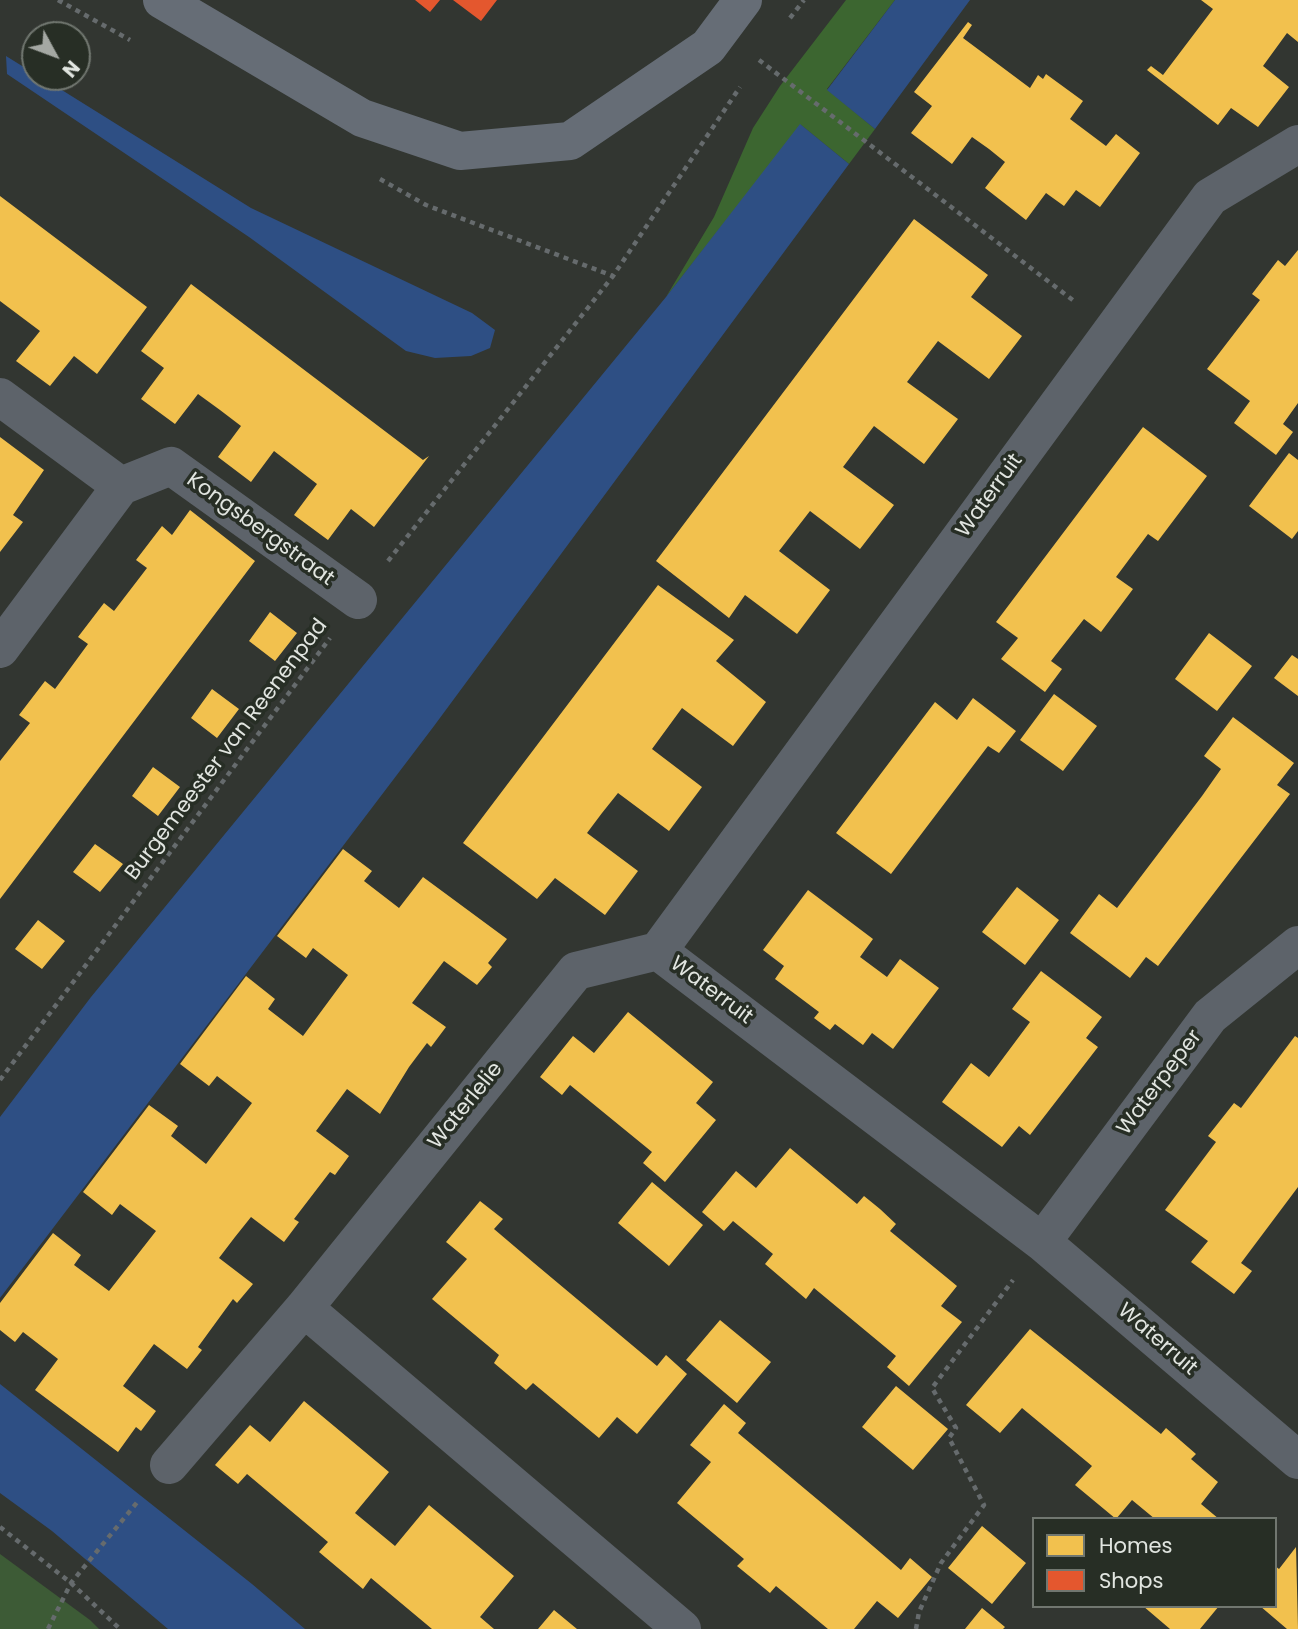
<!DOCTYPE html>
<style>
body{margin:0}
#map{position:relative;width:1298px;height:1629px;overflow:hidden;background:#323631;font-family:Poppins,sans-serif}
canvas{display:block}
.legend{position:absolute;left:1032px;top:1517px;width:245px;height:91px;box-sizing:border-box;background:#272e25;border:2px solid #717770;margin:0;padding:9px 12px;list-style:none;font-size:21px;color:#e1e5e0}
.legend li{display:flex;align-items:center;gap:14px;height:35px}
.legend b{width:35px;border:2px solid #717770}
.north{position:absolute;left:21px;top:21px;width:70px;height:70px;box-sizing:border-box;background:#272e25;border:2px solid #717770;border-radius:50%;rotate:131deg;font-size:19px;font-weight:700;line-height:28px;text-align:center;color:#e1e5e0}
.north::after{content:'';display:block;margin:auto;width:24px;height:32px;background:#a4a8a3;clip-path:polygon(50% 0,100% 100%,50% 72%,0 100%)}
</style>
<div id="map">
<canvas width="1298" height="1629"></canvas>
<ul class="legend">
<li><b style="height:19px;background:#f2c14e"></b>Homes</li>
<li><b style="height:19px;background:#e4572e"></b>Shops</li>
</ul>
<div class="north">N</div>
</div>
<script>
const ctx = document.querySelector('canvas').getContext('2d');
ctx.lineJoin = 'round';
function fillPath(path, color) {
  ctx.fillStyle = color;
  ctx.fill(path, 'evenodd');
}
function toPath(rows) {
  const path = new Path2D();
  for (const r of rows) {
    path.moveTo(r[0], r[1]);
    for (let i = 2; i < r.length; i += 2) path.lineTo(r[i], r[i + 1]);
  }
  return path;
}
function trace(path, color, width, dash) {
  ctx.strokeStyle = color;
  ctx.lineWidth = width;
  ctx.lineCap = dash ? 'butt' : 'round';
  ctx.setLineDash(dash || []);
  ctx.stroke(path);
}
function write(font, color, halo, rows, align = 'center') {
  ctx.font = font + ' Poppins,sans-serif';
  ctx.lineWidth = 7;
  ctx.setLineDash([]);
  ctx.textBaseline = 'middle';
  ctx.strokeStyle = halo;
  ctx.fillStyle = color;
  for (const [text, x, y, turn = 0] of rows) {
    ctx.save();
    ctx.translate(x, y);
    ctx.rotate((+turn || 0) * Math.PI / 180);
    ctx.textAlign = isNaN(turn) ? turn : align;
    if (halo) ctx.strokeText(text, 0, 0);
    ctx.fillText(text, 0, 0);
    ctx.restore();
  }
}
fillPath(toPath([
 [0,1554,90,1620,99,1629,0,1629]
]), '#3d5b36');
fillPath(toPath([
 [846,0,895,0,827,89,875,129,849,164,801,125,666,297,714,217,753,128,780,86]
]), '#3c6630');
fillPath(toPath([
 [895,0,970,0,875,129,827,90],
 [6,56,35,74,35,77,41,77,251,208,472,313,495,330,490,348,471,356,435,358,406,351,249,237,7,74],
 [800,124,849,164,434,726,0,1298,0,1117,91,997,666,297],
 [0,1384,252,1584,305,1629,168,1629,52,1531,0,1493]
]), '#2e4f84');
fillPath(toPath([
 [1201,0,1298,0,1298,42,1287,33,1263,66,1289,87,1258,127,1231,108,1218,125,1147,70,1151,66,1163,75,1213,9],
 [968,22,972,25,963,38,1030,88,1038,75,1043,79,1046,74,1083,101,1070,119,1106,146,1116,134,1140,153,1100,207,1076,190,1064,206,1046,193,1026,220,985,188,1005,162,989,149,972,137,952,164,911,133,932,106,914,92],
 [0,196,147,307,97,374,74,356,50,386,16,361,40,331,0,301],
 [914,219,988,275,971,297,1022,336,989,379,938,341,907,382,958,419,924,464,874,426,843,467,894,505,860,549,810,511,779,551,830,590,797,634,745,595,729,618,656,561],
 [1298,250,1298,403,1283,424,1293,432,1276,455,1234,423,1250,401,1207,369,1260,300,1252,294,1278,260,1285,266],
 [191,284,423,460,429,456,374,527,351,509,328,540,294,515,317,484,274,451,251,482,218,457,241,426,220,410,198,394,175,424,141,399,164,368,141,351],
 [1143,427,1207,476,1158,541,1148,534,1116,577,1133,589,1101,632,1084,619,1051,661,1062,669,1045,692,1001,659,1018,638,996,622],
 [0,437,44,470,13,515,23,522,0,552],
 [1289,453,1298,460,1298,531,1292,539,1249,506],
 [190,510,255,561,0,899,0,761,30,723,19,715,45,681,55,689,88,644,78,637,104,603,114,611,147,568,136,560,162,526,172,535],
 [658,585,734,640,716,661,766,702,733,746,682,708,652,749,702,787,669,831,618,793,602,813,587,833,638,871,605,915,555,878,537,899,463,843],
 [270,612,297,633,275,661,249,641],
 [1209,633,1252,666,1217,711,1175,679],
 [1292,655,1298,659,1298,696,1274,678],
 [212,689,239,709,217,738,191,718],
 [1054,694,1097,726,1063,771,1020,740],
 [973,698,1016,731,999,753,988,746,891,874,836,833,935,702,957,720],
 [1233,717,1294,763,1277,785,1290,794,1158,966,1146,957,1130,978,1070,933,1099,894,1117,908,1202,796,1221,769,1204,756],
 [153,767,180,787,158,816,132,796],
 [95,844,123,864,100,892,73,872],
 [343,849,372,871,364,881,399,908,423,877,507,939,488,963,492,967,477,985,444,961,412,1003,446,1027,431,1047,427,1043,409,1067,380,1114,347,1089,316,1131,349,1156,335,1175,330,1172,294,1219,299,1222,284,1242,251,1217,235,1237,219,1258,253,1284,237,1303,233,1299,198,1347,202,1350,187,1369,154,1344,123,1386,156,1411,141,1431,136,1427,118,1452,35,1390,58,1359,23,1332,15,1342,0,1330,0,1303,53,1233,81,1255,74,1265,109,1291,156,1231,120,1204,112,1215,83,1192,149,1105,178,1126,171,1136,206,1164,252,1103,217,1076,209,1086,180,1064,246,976,275,999,268,1009,303,1036,348,975,313,948,306,958,277,936],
 [1017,887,1059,920,1025,965,982,932],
 [808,890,873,939,860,957,887,977,900,959,939,988,893,1049,872,1033,863,1045,835,1024,830,1030,814,1018,819,1012,775,979,784,966,763,950],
 [38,920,65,941,42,969,15,949],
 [1041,971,1102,1017,1086,1038,1098,1047,1030,1135,1019,1126,1002,1147,942,1102,971,1063,989,1077,1030,1022,1012,1009],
 [628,1012,713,1082,696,1103,716,1120,665,1182,643,1163,652,1152,570,1085,562,1095,540,1077,573,1036,594,1053],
 [1295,1036,1298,1038,1298,1187,1241,1263,1252,1271,1234,1294,1191,1262,1208,1241,1165,1210,1216,1142,1208,1136,1234,1103,1241,1108],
 [790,1148,857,1204,864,1196,880,1209,896,1224,890,1231,957,1286,941,1306,962,1322,909,1386,887,1367,896,1356,814,1288,806,1299,765,1264,773,1254,733,1221,724,1231,702,1212,736,1171,756,1188],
 [652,1182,703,1225,669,1266,618,1223],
 [480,1201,503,1219,494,1229,534,1263,657,1366,666,1355,687,1374,637,1434,617,1417,599,1438,533,1383,526,1390,494,1363,499,1355,432,1299,467,1259,446,1242],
 [720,1320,771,1362,737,1403,686,1360],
 [1030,1329,1161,1434,1166,1428,1196,1454,1191,1459,1218,1482,1201,1504,1219,1519,1155,1519,1132,1500,1116,1519,1075,1485,1092,1466,1022,1408,1000,1433,966,1405],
 [896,1386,948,1429,913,1470,862,1427],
 [304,1401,389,1472,355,1513,395,1546,429,1505,514,1576,480,1617,494,1629,432,1629,371,1578,363,1589,319,1552,328,1542,247,1474,238,1484,215,1465,250,1425,270,1442],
 [724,1404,746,1423,738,1433,860,1535,901,1570,910,1558,932,1577,898,1618,877,1601,854,1629,828,1629,776,1586,770,1593,737,1566,744,1559,677,1503,711,1462,690,1445],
 [982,1526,1026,1563,992,1604,948,1568],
 [1296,1547,1298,1629,1287,1629,1260,1606,1275,1606,1275,1566,1279,1569],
 [1143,1606,1219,1606,1200,1629,1170,1629],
 [982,1608,1005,1627,1003,1629,965,1629],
 [554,1610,577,1629,538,1629]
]), '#f2c14e');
fillPath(toPath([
 [415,0,440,0,430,12],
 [453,0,497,0,481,21]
]), '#e4572e');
trace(toPath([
 [58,0,130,40],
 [790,18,804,0],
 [759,60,1074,301],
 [380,179,426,205,613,276,740,87],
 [388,561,613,276],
 [0,1080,330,638],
 [0,1527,71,1583,120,1629],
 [48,1629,71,1583,139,1500],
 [916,1629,919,1612,941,1563,984,1505,949,1438,956,1428,932,1388,1013,1280]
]), '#666b6d', 4.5, [5, 5]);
trace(toPath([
 [0,397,121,486,0,649],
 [121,486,171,466,358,600],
 [658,951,1210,197,1298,144],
 [658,951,1042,1242,1298,1460],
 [1042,1242,1210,1016,1298,945],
 [304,1308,682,1629],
 [169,1465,304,1308,576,971,658,951]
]), '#5d636a', 38);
trace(toPath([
 [162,0,362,118,460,151,570,141,708,47,743,0]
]), '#666d76', 38);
write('21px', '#e1e5e0', '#272e25', [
 ["Waterruit",990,496,-54],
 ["Kongsbergstraat",260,530,36],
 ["Burgemeester van Reenenpad",227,750,-53],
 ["Waterruit",711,991,37],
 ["Waterpeper",1160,1083,-53],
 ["Waterlelie",466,1106,-51],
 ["Waterruit",1157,1340,41]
]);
</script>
